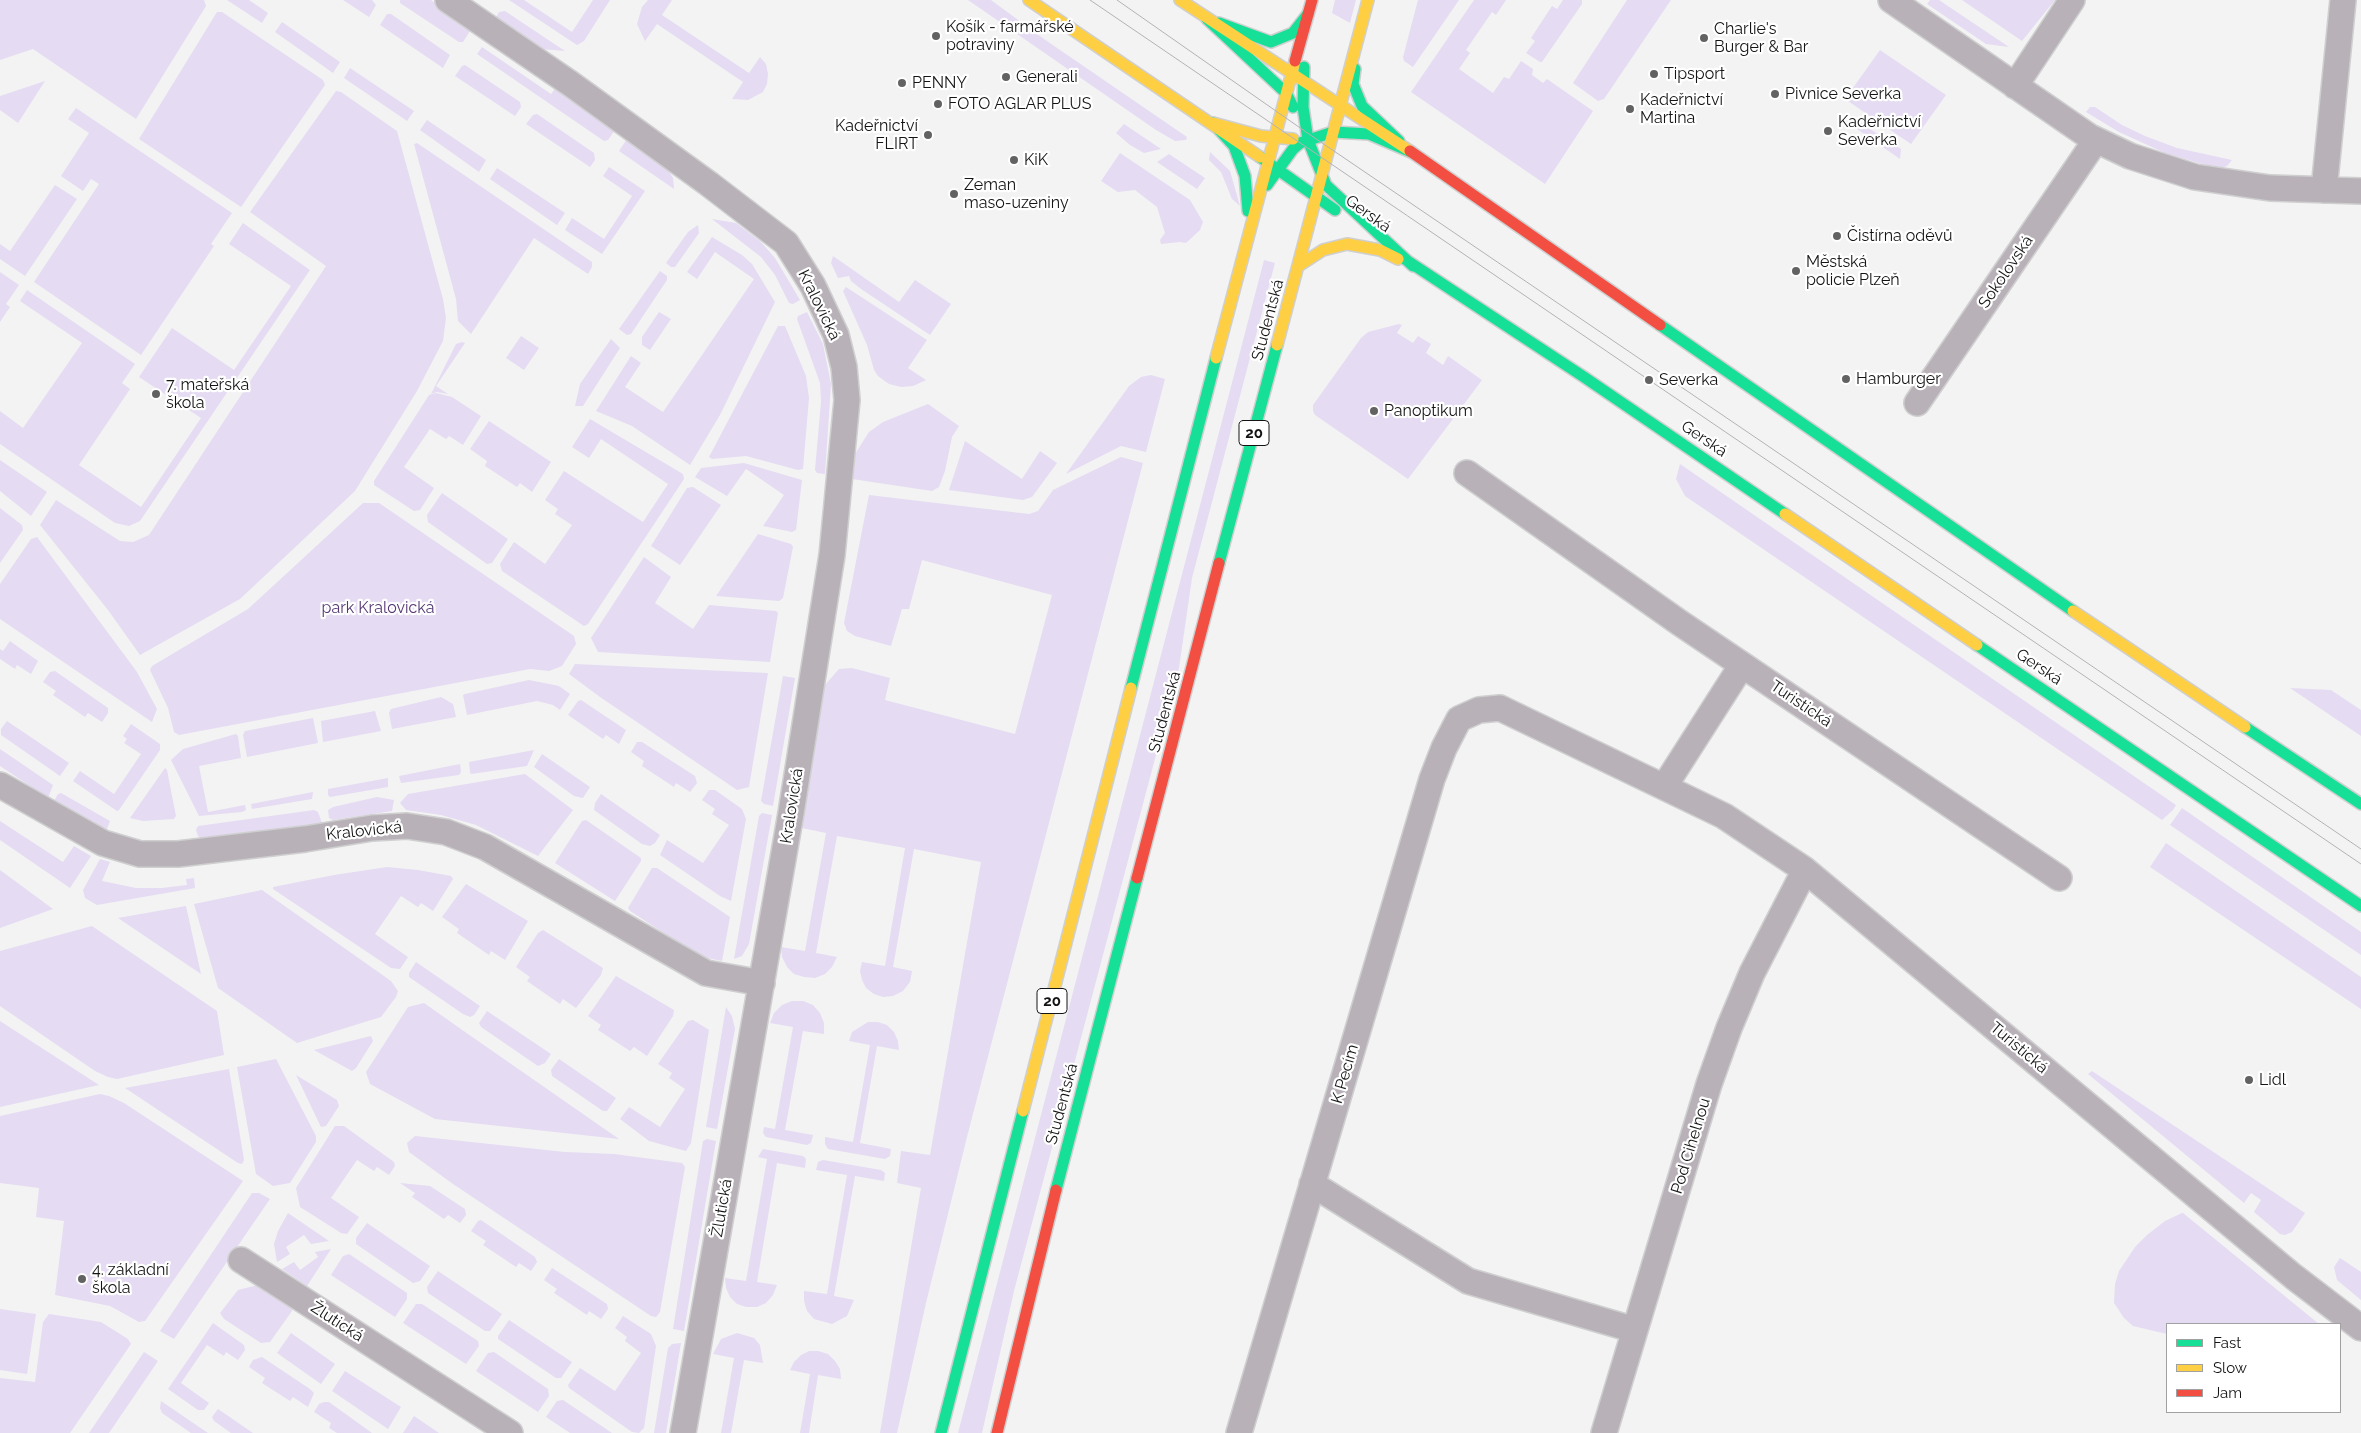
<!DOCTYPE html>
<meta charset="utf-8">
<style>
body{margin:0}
#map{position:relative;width:2361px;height:1433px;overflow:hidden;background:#f3f3f4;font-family:Raleway,sans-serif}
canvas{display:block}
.legend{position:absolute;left:2166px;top:1323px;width:175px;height:90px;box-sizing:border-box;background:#fff;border:1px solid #a1a1a1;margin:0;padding:6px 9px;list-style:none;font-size:15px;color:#151415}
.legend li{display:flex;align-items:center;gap:10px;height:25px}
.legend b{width:25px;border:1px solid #a1a1a1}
</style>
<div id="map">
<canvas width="2361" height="1433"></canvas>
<ul class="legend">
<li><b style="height:6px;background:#16e098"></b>Fast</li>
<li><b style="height:6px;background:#ffcf43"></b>Slow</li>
<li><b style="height:6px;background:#f24e42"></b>Jam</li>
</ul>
</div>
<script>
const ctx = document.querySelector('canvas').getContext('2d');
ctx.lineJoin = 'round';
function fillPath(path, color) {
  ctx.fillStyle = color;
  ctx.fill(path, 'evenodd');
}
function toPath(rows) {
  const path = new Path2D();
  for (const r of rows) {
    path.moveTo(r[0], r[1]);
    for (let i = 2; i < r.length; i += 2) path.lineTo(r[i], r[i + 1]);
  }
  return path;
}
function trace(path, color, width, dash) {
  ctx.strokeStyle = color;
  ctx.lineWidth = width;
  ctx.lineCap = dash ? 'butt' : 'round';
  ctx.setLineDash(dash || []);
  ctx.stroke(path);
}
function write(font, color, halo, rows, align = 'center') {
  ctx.font = font + ' Raleway,sans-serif';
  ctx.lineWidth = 4.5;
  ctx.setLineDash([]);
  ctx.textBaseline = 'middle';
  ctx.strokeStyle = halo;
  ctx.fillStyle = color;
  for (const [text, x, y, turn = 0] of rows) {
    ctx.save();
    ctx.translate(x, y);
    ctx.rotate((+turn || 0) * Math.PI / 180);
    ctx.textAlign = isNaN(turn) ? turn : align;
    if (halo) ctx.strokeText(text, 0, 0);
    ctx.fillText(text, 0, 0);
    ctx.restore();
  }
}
fillPath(toPath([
 [0,0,204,0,206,6,136,119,33,49,0,60],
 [227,0,249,0,268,13,262,23],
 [343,0,372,0,376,5,369,17],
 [400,0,431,0,472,28,463,42,459,42,400,3],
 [509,0,524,0,572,32,593,0,610,0,584,41,577,45],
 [648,0,672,0,662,15,749,73,760,57,766,64,768,74,767,84,763,92,748,100,732,99,743,82,657,24,645,41,637,24,642,7],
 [968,0,991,0,1044,39,1187,137,1186,140,1175,141,1156,130],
 [1335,0,1356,0,1350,23,1332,13],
 [1418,0,1459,0,1413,67,1404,61,1403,57],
 [1474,0,1506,0,1496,15,1492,12,1466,50,1470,53,1459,69,1493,93,1504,77,1509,79,1521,61,1533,69,1532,75,1543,83,1547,79,1593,111,1545,184,1411,92],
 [1563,0,1582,0,1582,4,1542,62,1540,62,1526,53,1535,41,1531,38,1552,6,1557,9],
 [1627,0,1671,0,1604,99,1598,101,1573,83],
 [1930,0,1939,0,2009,47,1986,44,1927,4],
 [1962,0,2055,0,2022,41],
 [505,11,565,51,541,49,495,19,499,12],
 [217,12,222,12,323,80,325,85,241,207,139,139],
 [387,14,391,14,450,55,443,68,380,25],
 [282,22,340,62,333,73,275,32],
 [482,47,551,94,557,86,617,127,608,140,604,141,477,54],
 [1880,50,1946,95,1911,144,1845,99],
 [465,65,520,102,521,107,515,116,455,76,462,66],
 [350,68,414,111,407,121,344,78],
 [45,81,18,123,0,110,0,96],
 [336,91,341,92,397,131,443,299,446,318,443,341,417,391,355,491,240,599,140,655,108,610,40,525,56,500,120,541,133,542,149,535,326,266,250,212],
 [2090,107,2095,107,2122,125,2145,136,2177,148,2232,160,2227,166,2219,169,2165,153,2119,132,2086,112],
 [76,108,232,213,211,244,214,246,141,355,34,282,99,184,91,179,83,191,61,176,89,133,68,119],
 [537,114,594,153,595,160,590,167,526,124,533,115],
 [1847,117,1852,117,1901,149,1900,159,1844,120],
 [427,120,486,160,479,172,420,130],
 [1124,124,1161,149,1144,153,1130,145,1116,133],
 [629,136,661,159,673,178,674,189,619,151],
 [417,143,592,262,592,267,588,274,534,238,471,334,458,321,456,299,414,144],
 [1210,152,1230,171,1240,206,1232,199,1221,172,1209,160],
 [1120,153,1190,200,1203,222,1200,230,1186,243,1180,242,1161,244,1160,240,1165,233,1157,207,1135,190,1118,192,1101,181],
 [1169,154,1205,178,1197,189,1157,162],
 [609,167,645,191,602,254,565,230,572,218,604,239,632,196,603,176],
 [497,168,565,213,557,225,490,179],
 [55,185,77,199,25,276,0,259,0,244,10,251],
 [712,219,736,223,760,241,775,258,800,300,793,304,789,303,775,275,761,257],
 [243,223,310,270,140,521,129,526,115,523,0,444,0,411,23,428,82,343,20,301,27,290,135,364,122,383,130,389,79,465,141,507,201,418,139,377,172,328,234,370,291,286,229,244],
 [698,225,699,233,675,267,671,267,666,263,688,232],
 [712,237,742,255,752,264,775,302,720,415,690,465,632,426,596,411,631,356,641,363,625,387,663,412,754,279,715,252,697,279,687,272],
 [833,256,899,302,915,280,951,304,930,335,861,289,851,281,849,276,838,278,831,263],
 [1264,260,1275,263,1192,578,1179,668,1014,1291,982,1433,958,1433],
 [660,271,667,276,667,280,631,334,627,335,619,329],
 [0,272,19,285,6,304,10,307,0,322],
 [846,287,927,340,908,368,926,380,913,386,901,387,889,384,878,376,874,370,867,345,843,291],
 [659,312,671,319,650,350,642,345,642,337],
 [807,312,823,344,831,384,825,474,817,473,815,470,821,402,820,383,797,319,798,316],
 [1399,324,1402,325,1397,333,1413,343,1418,336,1431,344,1426,353,1443,365,1448,356,1482,380,1408,479,1315,415,1313,411,1313,405,1361,338,1368,332],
 [778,326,785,326,806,376,809,398,803,469,798,470,746,456,712,459,709,457],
 [521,336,539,348,524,370,506,358],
 [611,339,620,348,583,406,575,406,580,384],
 [462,342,465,343,436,386,448,394,437,392,431,394,456,344],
 [1151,375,1165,379,1146,452,1121,446,1066,474,1129,386,1141,377],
 [436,393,452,397,481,416,463,445,449,436,446,439,430,429,404,467,434,488,420,510,414,511,374,485,374,481,429,395],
 [928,404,959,426,952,437,945,471,939,487,932,491,852,479,855,454,869,432,883,422],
 [590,419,683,474,684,479,588,624,584,626,502,571,500,564,514,542,545,564,572,525,555,514,558,509,545,500,564,471,643,522,668,484,601,439,589,458,572,447],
 [489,421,551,462,532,492,520,483,517,487,485,466,487,461,470,449],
 [965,441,1022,479,1040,451,1057,463,1032,497,1023,500,949,490],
 [1121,457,1143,463,968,1133,926,1303,897,1433,880,1433,921,1188,897,1183,901,1151,930,1155,981,862,914,849,893,967,912,971,910,982,903,991,893,996,883,997,874,994,866,988,862,980,860,971,862,962,885,966,905,848,837,836,816,953,837,957,832,967,825,974,815,978,804,977,794,974,787,967,782,957,781,947,805,951,826,833,802,828,824,686,839,669,852,668,890,678,885,700,1015,734,1052,595,922,560,909,609,902,609,891,646,855,636,847,631,844,623,869,495,1029,514,1038,511,1053,490],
 [0,460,47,492,31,516,0,491],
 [744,463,802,480,796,530,792,532,763,526,784,495,746,469,727,496,695,477,701,468],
 [1680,464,2176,805,2173,810,2162,820,1685,496,1676,479],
 [693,487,721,505,680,565,651,546,687,488],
 [442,493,508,539,492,563,487,564,428,522,427,515],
 [363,503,379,503,574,636,576,644,562,666,549,671,530,669,179,735,174,732,168,708,150,670,152,666,248,609],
 [0,508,22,525,23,530,0,563],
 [758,534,791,544,793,547,783,598,779,601,716,596],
 [37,537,137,672,157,709,152,722,0,619,0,584,31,539],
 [644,557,671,577,655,603,693,629,709,605,776,611,778,613,770,662,598,652,591,638],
 [10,641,38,661,31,674,17,665,15,669,0,659,0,649,3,651],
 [575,664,768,673,749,787,737,790,600,697,569,674],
 [55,671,108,708,108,713,102,722,88,713,85,717,53,695,56,691,43,682,50,672],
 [783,676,795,678,773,806,764,804,761,801],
 [529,680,559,686,570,694,560,710,553,705,537,701,467,715,463,695,465,694],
 [2290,688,2331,690,2361,710,2361,736],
 [441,697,453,704,456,717,392,729,389,713,391,709],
 [581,700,626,730,619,744,606,735,603,739,568,715,578,701],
 [375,711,381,731,323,742,321,721],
 [313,718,318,743,247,757,243,735,245,731],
 [7,721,69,763,60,776,1,735,1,729],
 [131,724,160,744,160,750,119,810,117,811,73,781,80,771,114,794,141,754,124,743,127,739,123,736],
 [236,734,238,736,241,758,199,766,208,812,245,805,246,810,242,812,199,816,171,760,183,749],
 [637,742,642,742,695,776,697,783,690,792,676,783,674,787,642,766,644,761,631,752],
 [0,749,53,785,48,798,0,766],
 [534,750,527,766,471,774,470,772,469,762],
 [542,754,590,787,583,798,574,796,534,767],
 [460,764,461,772,459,775,401,783,399,776],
 [165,768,167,770,176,816,174,819,143,821,130,818],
 [525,774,573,810,538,856,476,825,441,815,406,810,400,803,408,794],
 [388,778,388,787,330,797,328,795,328,789],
 [709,790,715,790,742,809,746,819,731,901,720,896,660,855,667,840,703,863,729,825,712,814,715,809,702,800],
 [313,792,312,799,252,809,251,804],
 [61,793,110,821,107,829,53,810,51,806,58,794],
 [601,794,660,835,655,843,650,846,642,844,594,810,595,803],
 [377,797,394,800,392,811,333,820,329,818,328,810,333,807],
 [2182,808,2361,932,2361,955,2170,825],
 [314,810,318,812,322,823,208,845,198,836,196,830,198,826],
 [762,813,772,815,749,944,742,956,734,959,759,816],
 [586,820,641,858,641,861,615,901,555,863,582,821],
 [0,821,63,862,74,846,91,856,70,888,0,840],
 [2166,843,2361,977,2361,1009,2150,867],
 [100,859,110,862,102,881,136,888,162,888,187,885,186,879,194,878,195,888,97,905,85,898,83,890],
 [387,867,418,870,451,876,453,879,433,911,421,903,418,907,401,896,375,934,408,957,400,969,391,968,273,889,273,887,334,875],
 [652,868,657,868,730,917,722,961,707,958,690,950,630,911,628,908],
 [0,870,53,909,0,928],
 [466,884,528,921,505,960,491,951,489,955,457,933,459,929,442,917],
 [262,890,391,981,398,991,396,997,381,1017,297,1043,218,988,194,904],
 [186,906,201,974,118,918],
 [92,926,217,1011,224,1055,117,1079,108,1077,95,1071,0,1006,0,951],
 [543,930,603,968,601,975,576,1008,563,999,560,1004,527,981,530,977,516,967,538,933],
 [416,962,480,1006,474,1015,470,1017,463,1014,409,977,409,973],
 [616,976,674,1010,673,1016,647,1056,634,1047,630,1051,598,1030,601,1025,588,1016],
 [792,1001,803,1001,813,1005,820,1013,824,1023,824,1034,803,1031,785,1130,813,1135,811,1143,807,1145,766,1137,763,1133,764,1127,775,1129,793,1027,770,1023,774,1013,782,1005],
 [424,1003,468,1034,619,1139,435,1119,370,1084,366,1072,408,1007],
 [726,1007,732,1016,735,1029,717,1129,706,1127],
 [487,1011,551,1054,545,1063,538,1066,481,1027,479,1023],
 [693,1020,709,1030,691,1143,686,1151,649,1141,620,1119,629,1107,660,1127,685,1089,669,1078,672,1073,658,1064,688,1021],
 [0,1021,99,1085,0,1107],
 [868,1022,878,1022,887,1025,894,1032,898,1041,899,1050,877,1046,860,1143,891,1149,890,1156,885,1159,828,1149,825,1144,825,1137,853,1142,870,1045,849,1041,852,1032],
 [371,1036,373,1041,356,1068,352,1071,314,1050],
 [276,1059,316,1136,316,1142,290,1183,273,1186,256,1174,237,1067],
 [559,1059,616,1098,607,1111,603,1111,552,1076,551,1070],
 [229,1069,244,1160,242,1164,238,1163,125,1088],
 [2092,1071,2305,1213,2292,1232,2285,1235,2280,1234,2254,1212,2261,1200,2251,1193,2244,1203,2088,1074],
 [296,1075,337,1100,339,1106,326,1126,321,1127],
 [100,1094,109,1096,124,1103,243,1181,145,1321,139,1322,110,1306,55,1295,64,1221,36,1217,39,1188,0,1183,0,1116],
 [335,1126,344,1126,394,1162,395,1166,389,1175,377,1167,374,1171,357,1160,331,1198,359,1217,347,1234,341,1233,300,1207,296,1188],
 [415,1136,565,1152,614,1154,682,1163,685,1167,660,1312,656,1317,651,1316,453,1184,409,1152,407,1143],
 [707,1139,716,1141,684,1331,673,1329,703,1141],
 [763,1149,803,1156,806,1159,805,1168,777,1163,757,1282,777,1285,773,1295,766,1303,757,1307,746,1307,737,1304,730,1297,726,1288,725,1278,746,1281,767,1159,758,1157],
 [823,1160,881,1170,885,1173,884,1181,855,1176,834,1296,854,1300,847,1316,832,1324,814,1319,807,1311,804,1301,804,1291,827,1294,847,1175,816,1170,818,1162],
 [400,1183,430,1186,465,1209,466,1215,460,1223,448,1215,444,1219,412,1197,415,1193],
 [252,1193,259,1193,270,1199,174,1339,160,1331],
 [288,1213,329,1241,311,1244,304,1235,286,1247,290,1254,277,1262,274,1244,278,1231],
 [2182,1213,2183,1213,2319,1324,2167,1324,2167,1334,2133,1326,2124,1318,2114,1303,2115,1284,2119,1271,2135,1247,2147,1235,2165,1221],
 [481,1220,535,1257,537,1262,531,1271,519,1263,516,1267,483,1245,486,1241,471,1231,478,1221],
 [367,1223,430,1266,420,1281,413,1283,356,1244,356,1238],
 [331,1249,307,1286,282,1269,294,1262,300,1270,318,1257,315,1252],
 [349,1254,407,1293,407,1299,395,1317,331,1275,343,1256],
 [2340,1258,2361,1272,2361,1300,2337,1280,2334,1267],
 [552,1268,607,1304,608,1309,601,1319,589,1311,587,1315,554,1293,557,1289,544,1280],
 [438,1271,502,1314,490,1331,485,1331,428,1293,427,1287],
 [254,1286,262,1286,291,1306,292,1311,270,1342,261,1343,224,1319,220,1313,238,1290],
 [416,1304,422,1304,478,1341,479,1346,466,1364,403,1323],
 [0,1309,36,1314,27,1374,0,1370],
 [49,1314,101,1322,128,1339,131,1344,70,1433,0,1433,0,1378,35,1382,43,1322],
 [623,1316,651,1334,656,1346,644,1428,639,1433,632,1432,569,1388,568,1385,580,1368,615,1391,641,1353,625,1341,627,1337,615,1328],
 [509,1320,572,1362,561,1378,556,1378,498,1339,498,1336],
 [213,1323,244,1345,245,1350,238,1360,226,1352,224,1356,207,1345,181,1383,209,1403,204,1410,198,1410,168,1389],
 [291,1333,335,1364,321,1384,277,1353],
 [737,1333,754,1338,760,1345,763,1363,744,1360,731,1433,721,1433,734,1358,713,1354,721,1339],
 [681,1343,666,1433,654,1433,668,1348,672,1344],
 [809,1351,818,1351,828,1354,835,1361,840,1369,841,1379,818,1375,809,1433,800,1433,810,1374,790,1370,794,1362,801,1355],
 [144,1352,158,1361,109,1433,89,1433],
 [494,1352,548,1389,549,1396,538,1412,476,1371,488,1353],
 [262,1357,310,1389,314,1393,308,1407,293,1397,290,1401,262,1383,265,1378,249,1367,253,1360],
 [345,1371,401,1407,388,1429,332,1391],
 [563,1400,612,1433,570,1433,546,1417,557,1401],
 [161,1401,208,1433,191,1433,162,1413,160,1408],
 [324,1402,329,1402,372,1433,337,1433,329,1428,331,1423,314,1412,319,1404],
 [218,1409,253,1433,231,1433,214,1421,212,1417],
 [414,1416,439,1433,403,1433]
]), '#e5dbf2');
const street = toPath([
 [448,0,571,84,709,184,786,243,813,286,836,335,844,367,847,400,832,555,791,813,683,1433],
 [1891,0,2090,137,2130,156,2195,177,2270,188,2361,191],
 [2015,86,2072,0],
 [2324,190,2343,0],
 [1917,403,2096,140],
 [1467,473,1680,623,2059,878],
 [0,785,103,843,140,854,178,854,305,839,372,828,407,826,446,832,485,847,706,973,762,983],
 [1664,787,1742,665],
 [1312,1184,1468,1281,1635,1330],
 [241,1260,510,1433],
 [1239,1433,1432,779,1444,748,1459,719,1479,710,1500,708,1724,816,1805,870,2294,1277,2361,1328],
 [1604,1433,1709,1084,1729,1028,1752,973,1805,870]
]);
const fast = toPath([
 [1207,19,1286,93,1293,107],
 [1219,23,1271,42,1293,33,1308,14],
 [1304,67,1303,107,1308,140,1326,185,1413,266],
 [1355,69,1353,84,1362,106,1399,141],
 [1213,123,1234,146,1245,176,1248,211],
 [1260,157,1335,210],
 [1267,185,1293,149,1300,143,1333,132,1369,134,1411,152],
 [1394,252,1584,377,1785,514],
 [1660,325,2073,611],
 [1219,563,1277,345],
 [1977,645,2361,906],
 [1131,688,1216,358],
 [2245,727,2361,804],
 [1056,1190,1137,878],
 [941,1433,1023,1111]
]);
const slow = toPath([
 [1029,0,1260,157],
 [1180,0,1410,151],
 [1213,123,1261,136,1293,139],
 [1300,265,1323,250,1347,244,1380,250,1398,259],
 [1277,345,1368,0],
 [1216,358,1295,61],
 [1785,514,1977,645],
 [2073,611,2245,727],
 [1023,1111,1131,688]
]);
const jam = toPath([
 [1295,61,1312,0],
 [1410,151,1660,325],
 [1137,878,1219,563],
 [997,1433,1056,1190]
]);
trace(street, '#cfcfd0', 28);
trace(fast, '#cfcfd0', 14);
trace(slow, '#cfcfd0', 14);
trace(jam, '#cfcfd0', 14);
trace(street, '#b8b2b8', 25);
trace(fast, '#16e098', 11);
trace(slow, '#ffcf43', 11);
trace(jam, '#f24e42', 11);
trace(toPath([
 [1090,0,2361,864],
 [1117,0,1306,132,2361,849]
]), '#b4b2b4', 1);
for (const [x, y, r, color] of [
 [936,36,5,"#636263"],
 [1704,38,5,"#636263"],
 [1654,74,5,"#636263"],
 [1006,77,5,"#636263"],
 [902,83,5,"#636263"],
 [1775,94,5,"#636263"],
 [938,104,5,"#636263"],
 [1630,109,5,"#636263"],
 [1828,131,5,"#636263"],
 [928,135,5,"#636263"],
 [1014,160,5,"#636263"],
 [954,194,5,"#636263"],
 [1837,236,5,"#636263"],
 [1796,271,5,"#636263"],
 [1846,379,5,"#636263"],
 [1649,380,5,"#636263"],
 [156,394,5,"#636263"],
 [1374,411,5,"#636263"],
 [2249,1080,5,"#636263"],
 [82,1279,5,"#636263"]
]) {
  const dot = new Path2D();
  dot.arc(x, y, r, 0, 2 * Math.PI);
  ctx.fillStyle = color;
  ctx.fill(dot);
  trace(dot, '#fff', 2);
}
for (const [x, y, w] of [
 [1254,433,30],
 [1052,1001,30]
]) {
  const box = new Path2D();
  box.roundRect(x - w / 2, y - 12.5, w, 25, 4);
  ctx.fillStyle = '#fff';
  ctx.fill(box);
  trace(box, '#151415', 1);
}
write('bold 15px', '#151415', null, [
 ["20",1254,433],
 ["20",1052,1001]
]);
write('16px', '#151415', '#fff', [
 ["Košík - farmářské",946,27],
 ["potraviny",946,45],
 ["Charlie's",1714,29],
 ["Burger & Bar",1714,47],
 ["Tipsport",1664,74],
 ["Generali",1016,77],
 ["PENNY",912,83],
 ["Pivnice Severka",1785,94],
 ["Kadeřnictví",1640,100],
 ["Martina",1640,118],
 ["FOTO AGLAR PLUS",948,104],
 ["Kadeřnictví",1838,122],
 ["Severka",1838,140],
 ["Kadeřnictví",918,126,"right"],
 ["FLIRT",918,144,"right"],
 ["KiK",1024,160],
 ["Zeman",964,185],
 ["maso-uzeniny",964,203],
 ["Čistírna oděvů",1847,236],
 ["Městská",1806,262],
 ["policie Plzeň",1806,280],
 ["Hamburger",1856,379],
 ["Severka",1659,380],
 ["7. mateřská",166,385],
 ["škola",166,403],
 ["Panoptikum",1384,411],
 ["Lidl",2259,1080],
 ["4. základní",92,1270],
 ["škola",92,1288]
], 'left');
write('16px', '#151415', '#fff', [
 ["Gerská",1368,214,36],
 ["Sokolovská",2006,272,-56],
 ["Kralovická",819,305,64],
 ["Studentská",1268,320,-75],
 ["Gerská",1704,439,34],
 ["Gerská",2039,667,34],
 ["Turistická",1801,704,34],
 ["Studentská",1165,712,-75],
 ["Kralovická",792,806,-81],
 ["Kralovická",364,831,-6],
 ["Turistická",2019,1048,40],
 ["K Pecím",1345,1074,-74],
 ["Studentská",1062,1104,-75],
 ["Pod Cihelnou",1691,1146,-73],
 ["Žlutická",722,1208,-80],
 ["Žlutická",337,1322,33]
]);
write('16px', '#553773', '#fff', [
 ["park Kralovická",378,608]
]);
</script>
